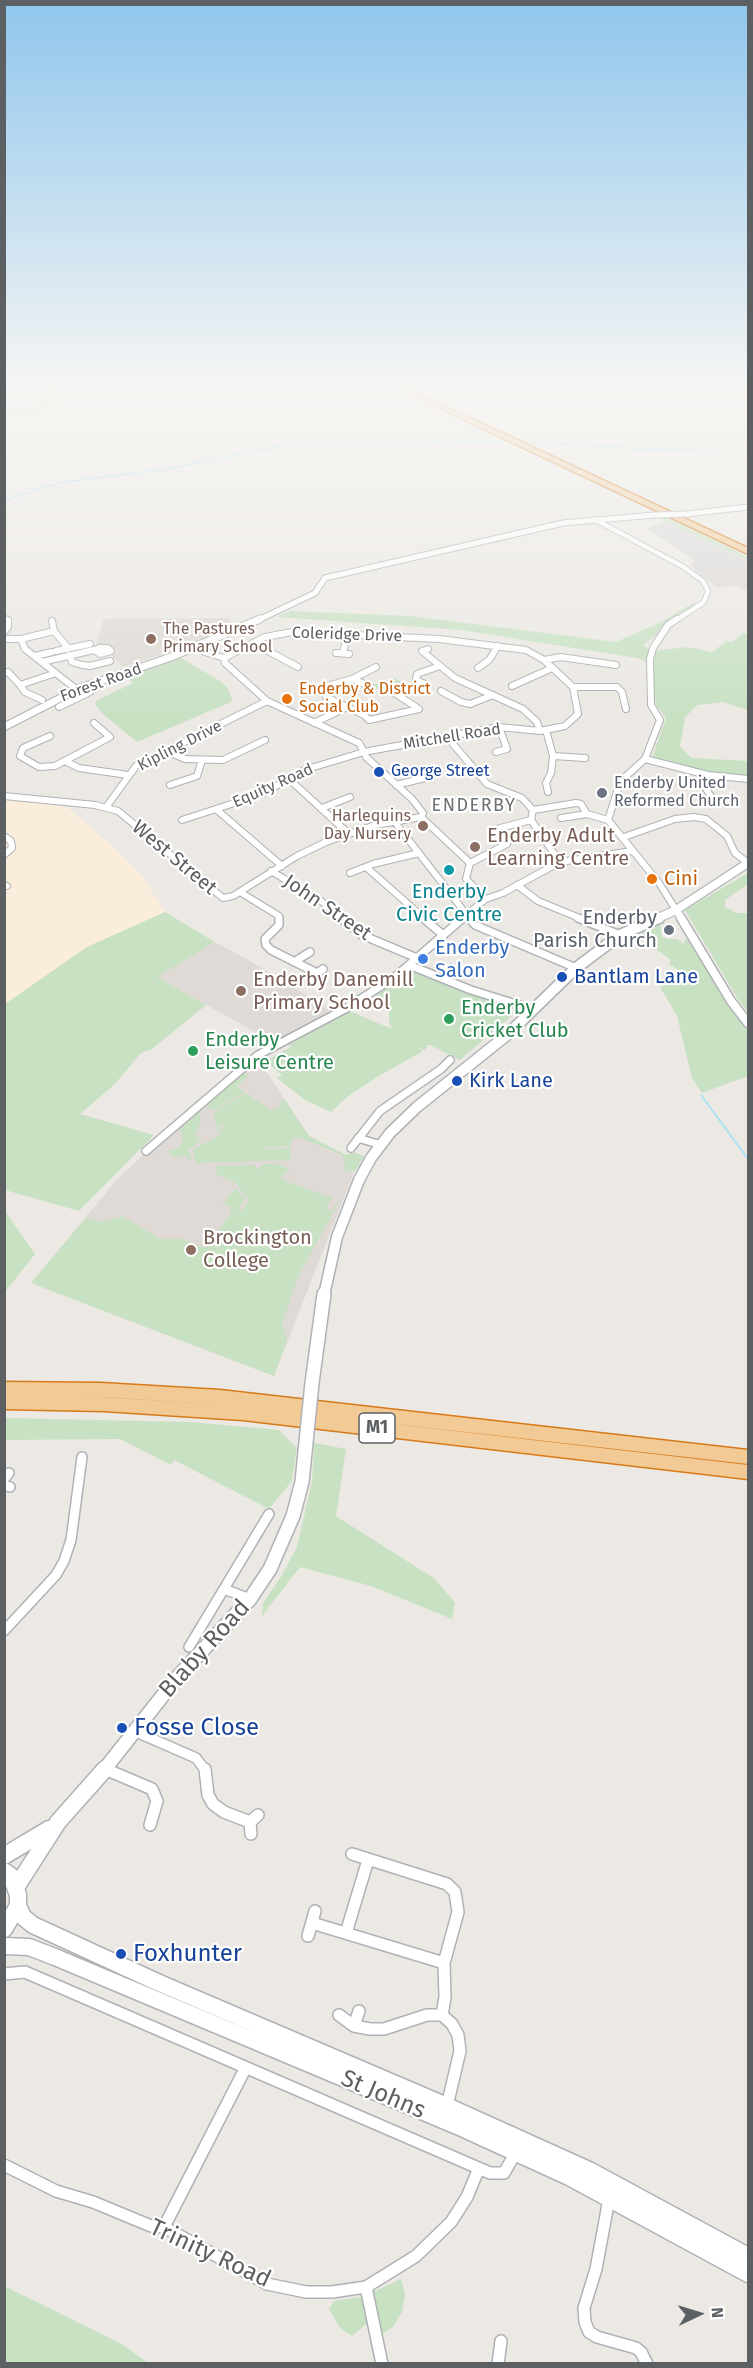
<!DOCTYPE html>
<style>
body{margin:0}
#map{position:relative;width:753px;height:2368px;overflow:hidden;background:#ece9e4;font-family:"Fira Sans",sans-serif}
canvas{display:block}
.frame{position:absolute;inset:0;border:6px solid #5c6062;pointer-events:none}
.north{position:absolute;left:669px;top:2284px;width:60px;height:60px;-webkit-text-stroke:4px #fff;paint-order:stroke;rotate:86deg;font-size:16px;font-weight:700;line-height:24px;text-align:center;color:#5c6062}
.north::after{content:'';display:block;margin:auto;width:21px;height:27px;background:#5c6062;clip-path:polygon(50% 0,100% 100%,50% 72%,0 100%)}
</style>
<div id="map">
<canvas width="753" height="2368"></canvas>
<div class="frame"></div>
<div class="north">N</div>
</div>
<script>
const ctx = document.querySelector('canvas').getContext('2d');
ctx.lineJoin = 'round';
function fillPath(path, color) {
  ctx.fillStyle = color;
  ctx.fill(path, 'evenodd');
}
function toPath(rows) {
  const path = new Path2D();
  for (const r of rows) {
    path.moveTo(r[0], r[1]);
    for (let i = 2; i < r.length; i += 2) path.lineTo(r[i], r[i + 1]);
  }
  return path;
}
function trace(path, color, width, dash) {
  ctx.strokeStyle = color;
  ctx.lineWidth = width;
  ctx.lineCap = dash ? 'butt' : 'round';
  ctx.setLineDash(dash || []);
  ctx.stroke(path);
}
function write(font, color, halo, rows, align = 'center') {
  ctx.font = font + ' "Fira Sans",sans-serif';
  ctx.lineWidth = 4.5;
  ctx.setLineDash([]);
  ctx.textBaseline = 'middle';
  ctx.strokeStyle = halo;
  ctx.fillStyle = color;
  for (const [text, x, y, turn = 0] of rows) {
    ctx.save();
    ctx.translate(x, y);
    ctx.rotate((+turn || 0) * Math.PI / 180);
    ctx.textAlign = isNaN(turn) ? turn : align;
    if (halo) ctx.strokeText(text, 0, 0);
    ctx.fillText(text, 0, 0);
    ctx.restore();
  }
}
fillPath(toPath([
 [5,798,67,807,113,847,142,876,165,912,87,947,5,1004]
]), '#faeddb');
fillPath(toPath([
 [665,520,748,562,748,592,736,585,718,588,690,566,695,560,648,529]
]), '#dbd8d6');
fillPath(toPath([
 [230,618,232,625,219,635,123,667,110,655,119,653,112,646,96,644,104,619],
 [215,942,245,958,332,1010,275,1043,156,977],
 [260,1062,309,1136,346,1155,353,1152,364,1156,354,1172,274,1376,31,1283,114,1183,147,1151,243,1071]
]), '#dfdad5');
fillPath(toPath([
 [38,384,53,384,61,401,37,413,5,416,5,410,32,407,43,401,46,397],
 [657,517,667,517,748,557,748,561],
 [693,603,698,605,643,645,653,651,687,647,712,652,727,641,732,642,743,633,748,635,748,710,723,702,697,705,685,717,680,746,691,758,748,761,748,775,711,774,652,758,666,718,656,705,650,663,637,658,461,630,276,617,291,611,410,616,616,642,661,622],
 [176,655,220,681,227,687,233,701,137,742,104,715,95,704,96,701,133,683,123,674],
 [395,678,409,686,392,695,370,686],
 [748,873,748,884,725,900,725,907,737,913,748,913,748,1012,739,1001,685,910],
 [165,912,215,942,157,977,206,1005,152,1049,141,1053,115,1084,80,1114,154,1135,79,1211,5,1190,5,1004,87,947],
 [663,918,664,924,660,924,662,937,667,939,678,939,683,944,689,935,722,992,748,1031,748,1076,702,1093,692,1078,677,1016,660,987,686,975,669,964,671,960,634,933],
 [408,972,416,972,466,992,511,1007,507,1012,513,1015,460,1060,430,1045,426,1045,428,1047,424,1050,417,1047,423,1051,377,1077,348,1096,331,1112,305,1100,277,1078,282,1075,265,1061,291,1047,289,1045,298,1038,349,1011,392,1029,389,1022,389,1005,374,997],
 [242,1072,248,1076,237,1086,244,1092,216,1110,210,1109,205,1101],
 [245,1093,271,1110,282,1106,279,1101,285,1100,309,1136,346,1155,353,1152,364,1156,356,1170,346,1172,343,1155,298,1137,291,1139,290,1146,264,1147,264,1149,291,1148,291,1158,289,1160,196,1163,193,1149,215,1138,221,1133,225,1122,222,1124,218,1133,214,1113],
 [199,1107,201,1120,195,1135,201,1141,188,1150,192,1161,185,1156,173,1157,168,1151,177,1148,183,1142,183,1136,177,1127],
 [263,1164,276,1164,289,1169,280,1179,332,1198,325,1209,332,1211,342,1196,297,1279,282,1325,287,1341,274,1376,31,1283,86,1218,101,1222,123,1216,160,1239,183,1239,205,1248,212,1239,207,1237,210,1233,215,1234,233,1212,229,1210,231,1207,223,1203,236,1188,245,1199,238,1209,240,1212,249,1201,236,1183,216,1174,217,1166,257,1165,254,1168,257,1170],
 [5,1211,35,1254,5,1292,4,1292],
 [5,1418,190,1422,279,1430,297,1448,292,1481,269,1509,174,1460,171,1465,120,1439,5,1440],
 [314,1443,346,1449,336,1516,435,1579,455,1603,452,1619,371,1586,300,1567,262,1616,263,1603,282,1575,297,1547,312,1481],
 [401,2279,405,2295,402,2312,393,2327,379,2336,373,2292],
 [4,2286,122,2344,148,2363,5,2363],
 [360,2297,363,2300,369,2322,352,2336,340,2328,329,2309,334,2301]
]), '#c8e1c3');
trace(toPath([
 [535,442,642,449,725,448],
 [4,501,58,483,171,468,295,443,510,441]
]), '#abe2f5', 1.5);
trace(toPath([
 [701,1095,748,1159]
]), '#abe2f5', 2);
const minorFar4 = toPath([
 [594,519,682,566,703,581,708,591,704,602,675,621],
 [4,619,8,621]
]);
const minorFar3 = toPath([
 [52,621,54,631,68,648],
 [4,632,8,627,8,620,5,619],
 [292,632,439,639,526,650,544,660,573,687,578,714,565,726,540,731,499,727,364,752,359,743,267,701,225,663,224,658,265,637,292,632],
 [4,639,21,639,54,631],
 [21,639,25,649,76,689],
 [253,643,298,667],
 [100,648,108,648,111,651,100,654,97,652,100,648],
 [428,649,422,651,455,678,523,709,537,722,540,731],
 [56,651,90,644],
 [205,652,224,658],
 [336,653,349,654],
 [343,653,347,635],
 [69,655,72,662,82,665,90,666,110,661],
 [35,656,52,652],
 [544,660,561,657,616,665],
 [42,662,98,649],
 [376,667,352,679,327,686,324,692,326,697,364,715,369,720,419,709,396,694],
 [478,668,489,660,498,646],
 [4,673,8,672,20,685],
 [352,679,370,686],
 [425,684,416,680,417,674,440,666],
 [512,686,552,668],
 [573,687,617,687,622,692,626,709],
 [441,691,461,702,470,704,493,695],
 [42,700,25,692,20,685,56,673],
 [59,707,90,692],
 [314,723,345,708],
 [546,730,553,756,551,773,546,783,548,792],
 [50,736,23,748,20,756,39,767,55,766,110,737,94,723],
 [447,737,487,784,522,798,533,810,531,820,500,828,508,841,507,844,470,863,466,879,486,899],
 [166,751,185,759,223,760,265,740],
 [364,752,366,757,412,799,423,813,421,817,470,863],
 [496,752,507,749,499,727],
 [553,756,585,758],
 [645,759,708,775,748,779],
 [65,761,79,768,128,775],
 [708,775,703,784,710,795],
 [289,779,348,833],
 [170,785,197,776,202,760],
 [396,785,425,778],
 [4,796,95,805,118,811,223,898,233,896,297,856,326,842,375,825,421,817],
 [107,806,136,766,267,701],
 [322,808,350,797],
 [217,810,282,866],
 [533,810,576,803,581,804,587,814],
 [587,814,608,820],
 [561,818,587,814],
 [182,820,262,794,304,770,364,752],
 [531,820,560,862],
 [394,821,470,919],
 [4,836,11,841,12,848,4,855],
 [624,837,675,819,694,817,706,819,727,836,735,853,748,863],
 [366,867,425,919],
 [271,871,321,901,343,919],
 [350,873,373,864,419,853],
 [4,885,7,886],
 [517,885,538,901,582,919],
 [240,892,279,916,279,919],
 [676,910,659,883,608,820,619,786,625,777,645,759,660,720,651,705,650,659,653,648,668,625,677,619],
 [461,919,486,899,503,893,560,862,632,851]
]);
const minorFar2 = toPath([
 [279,918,279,925,265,939,266,945,271,950,317,973,323,969],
 [341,918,362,935,417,958],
 [423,918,442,934],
 [469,918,475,925,576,968],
 [578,918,620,935],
 [294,962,310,952],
 [409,965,471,990,532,1009],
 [358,1138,381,1145],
 [351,1148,380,1111,441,1069,450,1060],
 [146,1151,258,1055,345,1009,395,977,463,918]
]);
const minorFar1 = toPath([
 [4,1479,9,1473],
 [4,1485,10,1487],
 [224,1589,250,1599],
 [4,1631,56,1575,64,1561,71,1540,82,1457],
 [189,1647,269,1514],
 [134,1731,196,1758,205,1770],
 [105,1769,107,1770]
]);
const minor = toPath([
 [105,1769,152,1789,157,1801,150,1825],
 [205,1769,208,1795,213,1804,224,1812,250,1822],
 [251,1834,250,1822,258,1815],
 [352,1854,447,1884,455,1892,458,1912,444,1963,445,1997,442,2015],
 [312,1923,444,1963],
 [346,1933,368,1860],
 [308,1936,315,1911],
 [4,1974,25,1972,490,2173,504,2173,515,2154],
 [339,2015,354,2026,370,2029,384,2029,427,2015,442,2015,452,2024,458,2035,460,2051,447,2106],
 [354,2026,359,2011],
 [4,2165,56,2191,93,2202,151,2226,164,2227,267,2284,306,2292,332,2292,366,2287,416,2256,451,2222,467,2197,479,2168],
 [609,2199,596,2269,584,2308,585,2322,589,2332,597,2337,636,2348,641,2352,647,2364],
 [164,2227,245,2069],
 [366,2287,382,2364],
 [498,2364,501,2341]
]);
const tertiaryFar2 = toPath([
 [687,514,748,507],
 [256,621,315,593,325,578,563,523,654,515]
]);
const tertiaryFar1 = toPath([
 [4,727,80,688,171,657,260,619],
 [676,910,682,919]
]);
const tertiary = toPath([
 [681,918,731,1001,748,1023]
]);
const secondaryFar3 = toPath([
 [656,919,676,910,748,863]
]);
const secondaryFar2 = toPath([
 [324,1295,337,1237,359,1180,371,1158,390,1133,417,1107,507,1035,576,968,620,935,659,918]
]);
const secondaryFar1 = toPath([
 [312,1383,324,1294],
 [104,1770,175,1680,250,1599,270,1569,293,1516,302,1482,305,1452]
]);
const secondary = toPath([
 [4,1856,49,1829],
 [4,1871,11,1876,18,1895,18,1906,4,1929],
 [17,1886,58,1822,105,1769],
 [18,1906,23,1917,33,1925,157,1982,447,2106,591,2171,748,2256],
 [4,1946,29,1947,55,1957,464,2129,569,2177,748,2274]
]);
const motorway = toPath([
 [388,384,398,384,748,548,748,554,388,384],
 [4,1382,101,1383,220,1390,748,1450,748,1464,351,1419,748,1465,748,1479,243,1420,104,1411,4,1409,4,1382],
 [46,1396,101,1397,240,1406,104,1397,46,1396]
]);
trace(minorFar4, '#afb2b4', 6);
trace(minorFar3, '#afb2b4', 8);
trace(minorFar2, '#afb2b4', 10);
trace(minorFar1, '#afb2b4', 12);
trace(minor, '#afb2b4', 14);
trace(tertiaryFar2, '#afb2b4', 7);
trace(tertiaryFar1, '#afb2b4', 9);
trace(tertiary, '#afb2b4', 11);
trace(secondaryFar3, '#aeb2b5', 10);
trace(secondaryFar2, '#aeb2b5', 13);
trace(secondaryFar1, '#aeb2b5', 16);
trace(secondary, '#aeb2b5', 19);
trace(motorway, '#d77a19', 3);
trace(minorFar4, '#fff', 4.5);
trace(minorFar3, '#fff', 6);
trace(minorFar2, '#fff', 7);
trace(minorFar1, '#fff', 9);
trace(minor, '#fff', 11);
trace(tertiaryFar2, '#fff', 5);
trace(tertiaryFar1, '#fff', 7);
trace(tertiary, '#fff', 8);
trace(secondaryFar3, '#fff', 8);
trace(secondaryFar2, '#fff', 10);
trace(secondaryFar1, '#fff', 13);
trace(secondary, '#fff', 16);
fillPath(motorway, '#f1ca96');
const tertiaryBridge = toPath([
 [654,515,687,514]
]);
const secondaryBridge = toPath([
 [305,1452,312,1383]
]);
trace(tertiaryBridge, '#afb2b4', 7, []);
trace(secondaryBridge, '#aeb2b5', 16, []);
trace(tertiaryBridge, '#fff', 5);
trace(secondaryBridge, '#fff', 13);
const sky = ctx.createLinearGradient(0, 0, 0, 715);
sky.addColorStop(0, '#8fc6ed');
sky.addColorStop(0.54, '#f6f5f3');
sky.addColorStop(1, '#f6f5f300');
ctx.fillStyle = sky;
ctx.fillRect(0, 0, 753, 715);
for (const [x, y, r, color] of [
 [151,639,6,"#8d6e63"],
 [287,699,6,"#e8710a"],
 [379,772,6,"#1a4fb4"],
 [602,793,6,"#6b7280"],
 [423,826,6,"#8d6e63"],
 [475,847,6,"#8d6e63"],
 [449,870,6,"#0f9aa8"],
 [652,879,6,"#e8710a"],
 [669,930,6,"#6b7280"],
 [423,959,6,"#3f7fe0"],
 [562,977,6,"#1a4fb4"],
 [241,991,6,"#8d6e63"],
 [449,1019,6,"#2e9e5b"],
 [193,1051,6,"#2e9e5b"],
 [457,1081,6,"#1a4fb4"],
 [191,1250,6,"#8d6e63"],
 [122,1728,6,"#1a4fb4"],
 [121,1954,6,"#1a4fb4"]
]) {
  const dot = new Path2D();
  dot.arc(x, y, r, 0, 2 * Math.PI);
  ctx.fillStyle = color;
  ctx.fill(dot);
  trace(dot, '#fff', 2);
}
write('16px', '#785e54', '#fff', [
 ["The Pastures",163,630],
 ["Primary School",163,648],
 ["Harlequins",411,817,"right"],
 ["Day Nursery",411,835,"right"]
], 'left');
write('16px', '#5c6062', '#fff', [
 ["Coleridge Drive",347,635,2],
 ["Forest Road",101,683,-20],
 ["Mitchell Road",452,737,-9],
 ["Kipling Drive",180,746,-27],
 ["Equity Road",273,786,-24]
]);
write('16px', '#c56008', '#fff', [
 ["Enderby & District",299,690],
 ["Social Club",299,708]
], 'left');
write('16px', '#164399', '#fff', [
 ["George Street",391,772]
], 'left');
write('16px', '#5b616d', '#fff', [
 ["Enderby United",614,784],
 ["Reformed Church",614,802]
], 'left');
ctx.letterSpacing = '1.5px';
write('18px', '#6d7274', '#fff', [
 ["ENDERBY",474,806]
]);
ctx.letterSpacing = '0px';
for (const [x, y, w] of [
 [377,1428,36]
]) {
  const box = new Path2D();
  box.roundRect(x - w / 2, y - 15, w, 30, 4.5);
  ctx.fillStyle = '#fff';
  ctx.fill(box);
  trace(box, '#5c6062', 1.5);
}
write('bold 18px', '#5c6062', null, [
 ["M1",377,1428]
]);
write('20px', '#785e54', '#fff', [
 ["Enderby Adult",487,836],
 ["Learning Centre",487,859],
 ["Enderby Danemill",253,980],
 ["Primary School",253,1003],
 ["Brockington",203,1238],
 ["College",203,1261]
], 'left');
write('20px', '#5c6062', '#fff', [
 ["West Street",174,858,40],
 ["John Street",327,908,34]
]);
write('20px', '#c56008', '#fff', [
 ["Cini",664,879]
], 'left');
write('20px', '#0d838f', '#fff', [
 ["Enderby",449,892],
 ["Civic Centre",449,915]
]);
write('20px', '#5b616d', '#fff', [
 ["Enderby",657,918],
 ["Parish Church",657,941]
], 'right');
write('20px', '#366cbe', '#fff', [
 ["Enderby",435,948],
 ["Salon",435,971]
], 'left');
write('20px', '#164399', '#fff', [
 ["Bantlam Lane",574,977],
 ["Kirk Lane",469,1081]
], 'left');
write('20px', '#27864d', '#fff', [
 ["Enderby",461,1008],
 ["Cricket Club",461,1031],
 ["Enderby",205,1040],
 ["Leisure Centre",205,1063]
], 'left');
write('24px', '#5c6062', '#fff', [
 ["Blaby Road",205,1649,-48],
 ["St Johns",383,2095,23],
 ["Trinity Road",210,2254,25]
]);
write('24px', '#164399', '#fff', [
 ["Fosse Close",134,1728],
 ["Foxhunter",133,1954]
], 'left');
</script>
